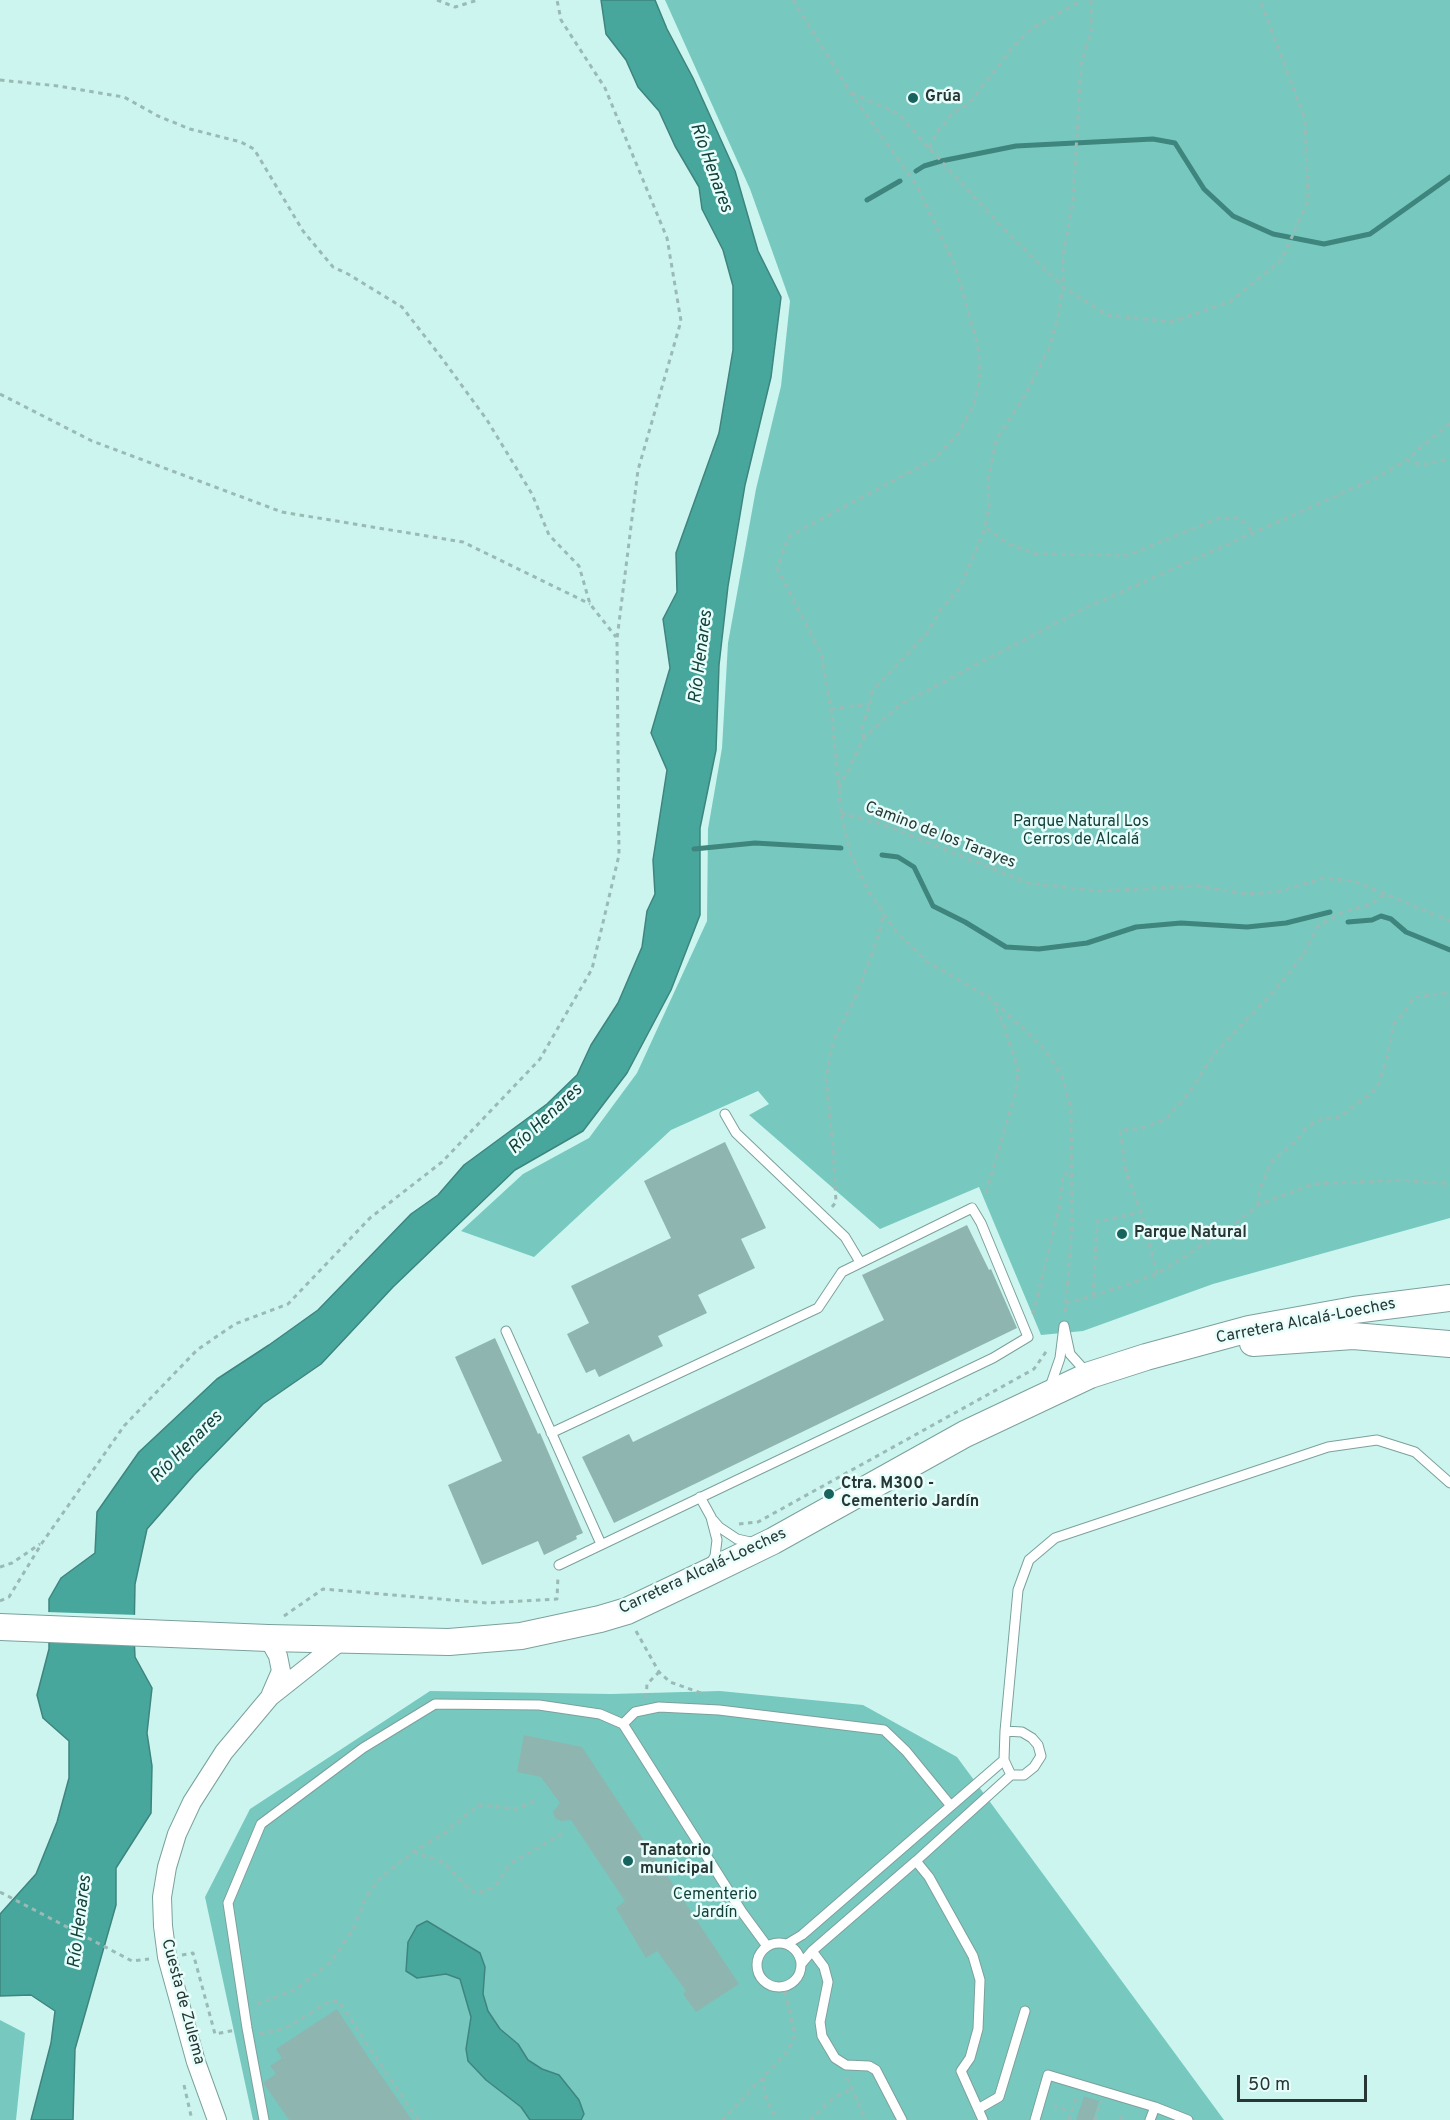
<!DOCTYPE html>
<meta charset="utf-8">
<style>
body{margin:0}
#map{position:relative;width:1450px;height:2120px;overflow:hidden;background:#cdf5ef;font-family:Overpass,sans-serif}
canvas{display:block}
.scale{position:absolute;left:1237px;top:2075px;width:130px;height:27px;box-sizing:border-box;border:3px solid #283735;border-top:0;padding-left:8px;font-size:18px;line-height:21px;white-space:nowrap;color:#283735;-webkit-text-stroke:4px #e7fefb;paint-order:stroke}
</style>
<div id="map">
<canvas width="1450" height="2120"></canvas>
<div class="scale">50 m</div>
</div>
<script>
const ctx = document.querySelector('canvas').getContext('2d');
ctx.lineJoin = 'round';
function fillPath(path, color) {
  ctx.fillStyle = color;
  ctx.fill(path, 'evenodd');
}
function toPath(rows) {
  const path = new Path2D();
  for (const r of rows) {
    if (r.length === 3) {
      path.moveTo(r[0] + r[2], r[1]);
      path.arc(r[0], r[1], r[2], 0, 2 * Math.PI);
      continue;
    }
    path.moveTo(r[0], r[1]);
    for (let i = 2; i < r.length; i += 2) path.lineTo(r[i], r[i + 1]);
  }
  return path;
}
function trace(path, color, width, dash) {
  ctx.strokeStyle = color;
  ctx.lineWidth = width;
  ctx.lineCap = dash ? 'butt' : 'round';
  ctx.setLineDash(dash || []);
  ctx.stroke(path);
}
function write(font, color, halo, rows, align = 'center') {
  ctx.font = font + ' Overpass,sans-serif';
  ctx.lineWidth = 5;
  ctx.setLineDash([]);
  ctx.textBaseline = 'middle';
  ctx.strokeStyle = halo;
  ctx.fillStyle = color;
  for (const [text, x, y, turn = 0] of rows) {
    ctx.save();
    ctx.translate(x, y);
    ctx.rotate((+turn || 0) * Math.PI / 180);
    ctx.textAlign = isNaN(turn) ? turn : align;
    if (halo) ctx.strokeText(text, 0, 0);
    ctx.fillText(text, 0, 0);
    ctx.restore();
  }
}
fillPath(toPath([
 [665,0,1450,0,1450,1218,1213,1284,1083,1331,1041,1335,979,1187,880,1229,749,1115,769,1104,758,1091,671,1130,534,1257,461,1231,523,1174,589,1138,637,1073,707,921,708,829,722,748,728,643,756,489,781,386,790,301,750,189],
 [430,1691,611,1694,720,1691,863,1705,957,1757,1224,2120,253,2120,205,1897,250,1809],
 [0,2020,25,2033,16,2120,0,2120]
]), '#77c9c0');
const water = toPath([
 [601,0,655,0,667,29,693,78,735,171,758,251,781,297,771,377,745,485,728,586,719,665,716,750,700,828,700,915,671,990,627,1073,583,1131,515,1170,393,1287,321,1364,263,1404,194,1475,147,1529,135,1584,134,1636,135,1657,152,1688,147,1733,152,1766,151,1813,116,1868,116,1905,75,2049,73,2120,31,2120,51,2043,55,2011,31,1995,0,1996,0,1914,36,1874,57,1822,69,1778,69,1741,43,1718,37,1695,49,1649,49,1599,61,1578,95,1553,97,1512,139,1452,217,1379,269,1345,318,1310,411,1214,438,1195,464,1165,547,1104,577,1075,591,1045,618,1003,642,947,647,911,655,894,653,860,667,770,651,733,670,668,663,619,677,592,676,553,719,433,733,350,733,286,723,250,702,209,699,187,675,146,659,111,638,87,626,60,606,34,601,0],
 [427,1921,480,1953,485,1967,483,1994,488,2011,500,2029,518,2044,528,2060,542,2069,559,2075,579,2100,584,2114,581,2120,530,2120,521,2107,486,2080,468,2061,466,2049,471,2017,460,1979,446,1974,417,1978,406,1971,408,1942,417,1926,427,1921]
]);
fillPath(water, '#47a79d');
trace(water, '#3e857e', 1.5);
fillPath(toPath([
 [46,1612,138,1615,137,1636,46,1641]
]), '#cdf5ef');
trace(toPath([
 [916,171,924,166,941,161,1016,146,1153,139,1175,143,1204,189,1233,216,1273,234,1324,244,1370,234,1450,177],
 [867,200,900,181],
 [694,849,755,843,841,848],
 [882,855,898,857,914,867,933,906,965,922,1006,947,1039,949,1087,943,1136,927,1181,923,1247,927,1286,923,1330,912],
 [1348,922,1372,920,1381,916,1391,919,1406,932,1450,950]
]), '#3e857e', 5);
fillPath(toPath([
 [725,1142,766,1228,741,1239,755,1268,698,1295,707,1313,658,1336,663,1346,599,1377,595,1369,586,1373,567,1334,589,1323,571,1286,671,1238,644,1181],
 [967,1225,989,1270,991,1269,1017,1328,614,1523,582,1457,629,1434,633,1442,884,1320,862,1275],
 [495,1338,538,1434,540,1433,583,1533,576,1536,577,1539,544,1555,538,1541,482,1565,448,1485,502,1461,455,1357],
 [524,1735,582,1747,739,1984,696,2012,683,1994,686,1991,657,1951,646,1958,616,1908,625,1901,571,1820,561,1821,555,1818,553,1812,560,1803,541,1777,517,1772],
 [337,2009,369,2058,412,2120,289,2120,264,2084,264,2082,276,2074,270,2066,282,2058,276,2049],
 [1084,2096,1099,2101,1093,2120,1076,2120]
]), '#8fb5b0');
const service = toPath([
 [725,1114,736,1133,845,1237,860,1262],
 [506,1331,601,1544],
 [1050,1387,1060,1358,1064,1326,1070,1354,1088,1374],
 [551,1433,818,1308,842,1272,972,1208,981,1223,1028,1337,993,1358,559,1565],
 [700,1497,711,1517,717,1540,715,1556,710,1565],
 [713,1520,719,1527,737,1539,755,1543],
 [623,1724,635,1712,659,1707,719,1710,884,1730,906,1751,951,1806],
 [1011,1775,1004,1760,1005,1731,1018,1590,1029,1560,1055,1538,1328,1447,1377,1440,1415,1452,1450,1483],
 [916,1861,929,1877,973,1956,980,1980,978,2029,970,2058,961,2071,983,2120],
 [779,1965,22],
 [787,1944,802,1935,1004,1760],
 [812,1951,824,1967,828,1982,820,2022,822,2036,835,2058,846,2065,869,2066,876,2070,902,2120],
 [802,1963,812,1951,916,1861,1011,1775,1024,1775,1034,1767,1041,1756,1038,1745,1032,1738,1022,1732,1005,1731],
 [978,2109,999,2097,1025,2011],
 [264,2120,247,2028,228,1903,261,1824,363,1748,435,1704,539,1705,600,1714,623,1724,742,1912,767,1946],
 [1035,2120,1048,2075,1155,2107,1188,2120],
 [1150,2120,1155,2107]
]);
const minor = toPath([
 [268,1638,278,1656,281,1671,271,1694],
 [217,2120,196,2062,167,1957,163,1926,162,1897,167,1867,177,1834,192,1802,224,1752,270,1697,342,1640]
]);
const secondary = toPath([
 [1253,1343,1353,1336,1450,1344],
 [0,1627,268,1638,449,1642,521,1636,600,1619,627,1611,703,1575,773,1541,965,1434,1090,1375,1146,1357,1249,1329,1354,1310,1450,1298]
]);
trace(service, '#7ba19c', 11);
trace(minor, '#7ba19c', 20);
trace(secondary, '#7ba19c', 28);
trace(toPath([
 [437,0,455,7,478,0],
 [793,0,850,92,917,186,955,266,978,346,980,377,973,407,957,435,934,459,789,536,777,568,821,653,831,709,841,813,850,852,870,894,896,931,926,961,990,998,1042,1046,1061,1074,1071,1109,1072,1226,1065,1314],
 [1091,0,1091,30,1081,65,1073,201,1063,255,1063,287,1058,317,1049,348,1025,395,996,440,988,480,989,508,985,527,1008,544,1037,554,1128,555,1219,518,1239,518,1255,534],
 [0,80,58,86,124,97,158,116,190,129,241,142,254,149,303,231,333,267,348,274,402,307,441,357,487,420,532,494,549,535,579,566,590,604,616,637],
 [852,93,897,113,1000,225,1063,287,1107,315,1172,322,1231,301,1282,259,1308,201,1305,119,1260,0],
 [929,148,938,131,951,115,970,102,1013,47,1031,29,1082,0],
 [0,394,92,441,282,512,463,542,590,604],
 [1406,460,1422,465,1450,459],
 [831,709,870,704],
 [864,738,862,728,870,704,872,691,927,633,941,609,960,588,985,528],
 [839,788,864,738,899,705,1083,609,1378,477,1406,460,1450,423],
 [841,813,885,825,1028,883,1098,891,1198,886,1247,894,1276,892,1324,878,1354,881,1450,921],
 [986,1193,1016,1091,1018,1068,1002,1021,993,1003],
 [1258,1205,1259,1191,1271,1162,1295,1142,1307,1127,1319,1120,1339,1117,1370,1094,1378,1085,1386,1062,1394,1023,1403,1014,1414,997,1450,993],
 [832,1207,836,1202,833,1149,826,1078,833,1041,855,998,871,956,879,934,883,913],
 [1157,1274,1141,1212,1126,1173,1120,1130,1139,1129,1166,1119,1189,1093,1214,1054,1276,989,1304,954,1318,926,1343,912,1369,905,1384,895],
 [1093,1296,1097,1222,1141,1212],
 [1066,1303,1093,1296,1157,1274,1231,1227,1258,1205,1313,1184,1401,1180,1450,1184],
 [1033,1314,1059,1209,1063,1175,1072,1170],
 [739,1524,758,1522,1034,1369,1048,1349],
 [0,1567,12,1563,40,1544],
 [0,1601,9,1597,42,1543,124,1426,197,1350,235,1324,288,1304,370,1218,442,1162,540,1059,592,969,619,855,617,639,638,470,681,321,667,238,605,88,561,20,557,0],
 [284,1616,323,1589,487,1603,557,1599,558,1576],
 [636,1631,659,1672,670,1682,707,1695],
 [646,1698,647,1684,659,1672],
 [413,1852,443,1862,471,1891,485,1892,497,1884,511,1863,563,1833],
 [0,1892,132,1961,149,1959],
 [182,1955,193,1953,215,2034,236,2030],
 [257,2004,294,1990,331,1962,353,1929,366,1897,379,1879,413,1852,443,1834,478,1805,517,1809,538,1799],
 [260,2034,286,2028,330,2001,339,2002,418,2120],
 [763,2077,766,2099,777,2120],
 [847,2078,866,2120],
 [184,2085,192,2120],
 [1053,2106,1072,2111],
 [722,2120,787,2052,795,2036,784,1987],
 [810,2120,833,2098,852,2089],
 [1069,2120,1077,2095],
 [1095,2120,1101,2102],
 [1120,2120,1123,2112]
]), '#9abab5', 3, [4.5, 4.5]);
trace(service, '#fff', 9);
trace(minor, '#fff', 18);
trace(secondary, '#fff', 26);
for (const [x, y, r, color] of [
 [913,98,6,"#17635d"],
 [1122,1234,6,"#17635d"],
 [829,1494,6,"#17635d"],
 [628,1861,6,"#17635d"]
]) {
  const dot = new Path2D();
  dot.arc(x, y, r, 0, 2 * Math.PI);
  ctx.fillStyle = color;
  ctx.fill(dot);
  trace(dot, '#e7fefb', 2);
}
write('bold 16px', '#283735', '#e7fefb', [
 ["Grúa",925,98],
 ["Parque Natural",1134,1234],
 ["Ctra. M300 -",841,1485],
 ["Cementerio Jardín",841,1503],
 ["Tanatorio",640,1852],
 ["municipal",640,1870]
], 'left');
write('16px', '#133f3b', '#e7fefb', [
 ["Parque Natural Los",1081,823],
 ["Cerros de Alcalá",1081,841],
 ["Cementerio",715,1896],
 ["Jardín",715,1914]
]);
write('16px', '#283735', '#e7fefb', [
 ["Camino de los Tarayes",940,836,21],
 ["Carretera Alcalá-Loeches",1306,1322,-11],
 ["Carretera Alcalá-Loeches",703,1572,-25],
 ["Cuesta de Zulema",182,2002,75]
]);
write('italic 18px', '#15413d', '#e7fefb', [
 ["Río Henares",710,168,70],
 ["Río Henares",702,657,-83],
 ["Río Henares",546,1120,-43],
 ["Río Henares",187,1448,-45],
 ["Río Henares",81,1922,-83]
]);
</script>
